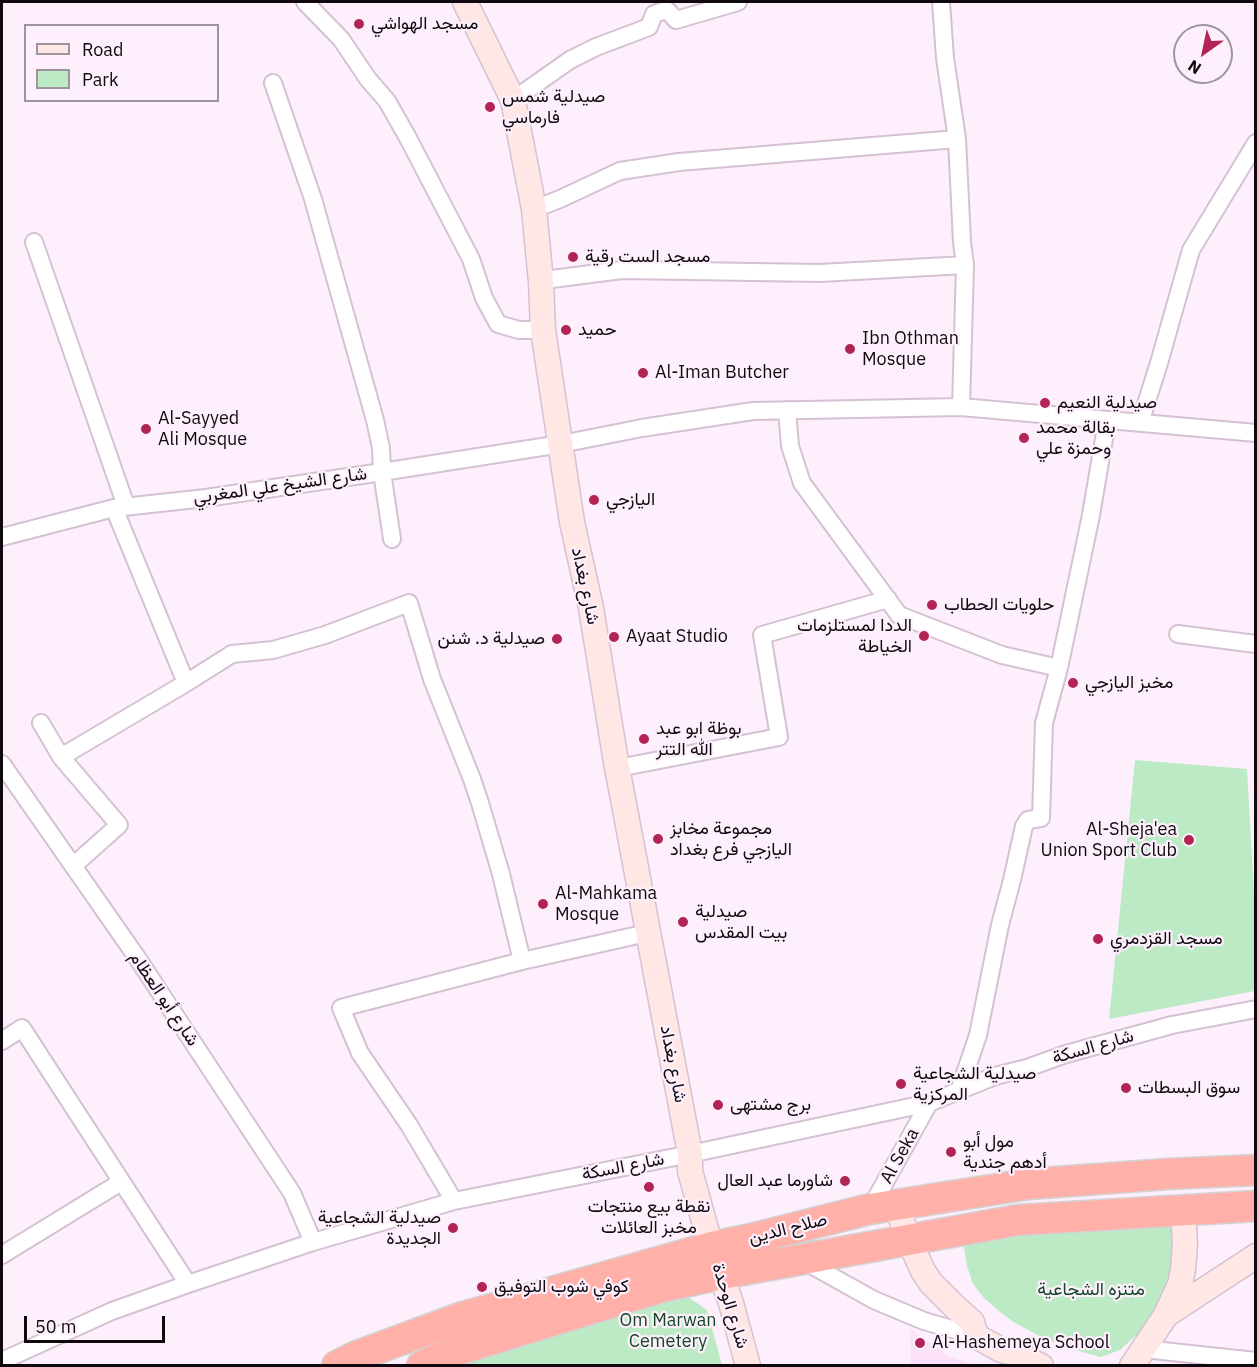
<!DOCTYPE html>
<meta charset="utf-8">
<style>
body{margin:0}
#map{position:relative;width:1257px;height:1367px;overflow:hidden;background:#fdf0fc;font-family:"IBM Plex Sans",sans-serif}
canvas{display:block}
.frame{position:absolute;inset:0;border:3px solid #100a10;pointer-events:none}
.legend{position:absolute;left:24px;top:24px;width:195px;height:78px;box-sizing:border-box;background:#fdf0fc;border:2px solid #9e949e;margin:0;padding:8px 10px;list-style:none;font-size:18px;color:#100a10}
.legend li{display:flex;align-items:center;gap:12px;height:30px}
.legend b{width:30px;border:2px solid #9e949e}
.north{position:absolute;left:1173px;top:24px;width:60px;height:60px;box-sizing:border-box;background:#fdf0fc;border:2px solid #9e949e;border-radius:50%;rotate:213deg;font-size:16px;font-weight:700;line-height:24px;text-align:center;color:#100a10}
.north::after{content:'';display:block;margin:auto;width:21px;height:27px;background:#b32456;clip-path:polygon(50% 0,100% 100%,50% 72%,0 100%)}
.scale{position:absolute;left:24px;top:1316px;width:141px;height:27px;box-sizing:border-box;border:3px solid #100a10;border-top:0;padding-left:8px;font-size:18px;line-height:21px;white-space:nowrap;color:#100a10;-webkit-text-stroke:4px #fdf0fc;paint-order:stroke}
</style>
<div id="map">
<canvas width="1257" height="1367"></canvas>
<div class="frame"></div>
<ul class="legend">
<li><b style="height:8px;background:#ffe7e5"></b>Road</li>
<li><b style="height:16px;background:#bbeac5"></b>Park</li>
</ul>
<div class="north">N</div>
<div class="scale">50 m</div>
</div>
<script>
const ctx = document.querySelector('canvas').getContext('2d');
ctx.lineJoin = 'round';
function fillPath(path, color) {
  ctx.fillStyle = color;
  ctx.fill(path, 'evenodd');
}
function toPath(rows) {
  const path = new Path2D();
  for (const r of rows) {
    path.moveTo(r[0], r[1]);
    for (let i = 2; i < r.length; i += 2) path.lineTo(r[i], r[i + 1]);
  }
  return path;
}
function trace(path, color, width, dash) {
  ctx.strokeStyle = color;
  ctx.lineWidth = width;
  ctx.lineCap = dash ? 'butt' : 'round';
  ctx.setLineDash(dash || []);
  ctx.stroke(path);
}
function write(font, color, halo, rows, align = 'center') {
  ctx.font = font + ' "IBM Plex Sans",Vazirmatn,sans-serif';
  ctx.lineWidth = 4.5;
  ctx.setLineDash([]);
  ctx.textBaseline = 'middle';
  ctx.strokeStyle = halo;
  ctx.fillStyle = color;
  for (const [text, x, y, turn = 0] of rows) {
    ctx.save();
    ctx.translate(x, y);
    ctx.rotate((+turn || 0) * Math.PI / 180);
    ctx.textAlign = isNaN(turn) ? turn : align;
    if (halo) ctx.strokeText(text, 0, 0);
    ctx.fillText(text, 0, 0);
    ctx.restore();
  }
}
fillPath(toPath([
 [910,1329,949,1356,974,1365,911,1365]
]), '#fce1fa');
fillPath(toPath([
 [1135,760,1247,769,1255,911,1255,991,1109,1019],
 [1170,1220,1174,1234,1171,1275,1155,1310,1142,1330,1120,1350,1101,1357,1071,1349,1039,1336,1012,1321,999,1311,984,1298,973,1284,967,1266,963,1241],
 [667,1296,688,1297,707,1310,722,1365,447,1366]
]), '#bbeac5');
const street = toPath([
 [305,2,341,39,368,79,387,101,408,138,471,259,484,298,498,324,519,330,543,330],
 [941,2,945,58,957,139,962,242,965,265,961,407],
 [273,83,313,199,375,420,381,448,382,472,392,539],
 [513,100,570,60,596,47,649,27,654,14,660,12,667,10,676,20,738,2],
 [534,209,560,199,620,171,679,162,957,139],
 [34,242,126,506],
 [541,282,552,279,622,270,820,273,965,265],
 [787,410,790,446,802,483,899,615,1002,655,1059,668],
 [1140,423,1159,363,1191,250,1256,143],
 [114,508,186,683],
 [2,537,114,508,206,498,382,472,561,444,642,428,753,411,961,407,1256,433],
 [1178,634,1256,644],
 [41,723,61,757,119,825,73,866],
 [61,757,186,683,232,654,273,650,325,635,409,603,432,679,472,779,480,803,501,874,522,961],
 [2,764,136,956,292,1193,313,1242],
 [618,768,779,737,762,635,888,599],
 [2,1041,22,1028,188,1284],
 [959,1091,978,1035,1000,925,1012,880,1024,826,1028,820,1041,818,1044,723,1059,668,1091,515,1107,421],
 [454,1201,409,1125,360,1053,341,1008,522,961,647,933],
 [870,1209,929,1103],
 [2,1255,121,1182],
 [804,1261,874,1300,924,1321,976,1336],
 [1144,1349,1256,1361],
 [2,1361,112,1311,188,1284,313,1242,454,1201,690,1154,929,1103,995,1076,1027,1068,1066,1054,1172,1025,1256,1009]
]);
const secondary = toPath([
 [465,2,513,100,534,209,541,282,543,330,572,522,591,608,616,762,690,1154,690,1171,708,1236,731,1303,748,1366],
 [896,1205,909,1240,923,1271,931,1283,955,1307,972,1322,976,1336,1001,1350,1016,1354,1041,1366],
 [1166,1315,1256,1256],
 [1132,1366,1166,1315,1180,1284,1183,1270,1185,1244,1183,1210]
]);
const highway = toPath([
 [337,1366,357,1356,460,1318,712,1247,751,1239,870,1209,1029,1184,1168,1174,1256,1170],
 [422,1366,461,1349,665,1286,721,1274,1018,1220,1256,1206]
]);
trace(street, '#d5c1d3', 20);
trace(secondary, '#d5c1d3', 27);
trace(highway, '#d4d3d4', 33);
trace(street, '#fff', 16);
trace(secondary, '#ffe7e5', 24);
trace(highway, '#feb0a9', 30);
for (const [x, y, r, color] of [
 [359,24,6,"#b32456"],
 [490,107,6,"#b32456"],
 [573,257,6,"#b32456"],
 [566,330,6,"#b32456"],
 [850,349,6,"#b32456"],
 [643,373,6,"#b32456"],
 [1045,403,6,"#b32456"],
 [146,429,6,"#b32456"],
 [1024,438,6,"#b32456"],
 [594,500,6,"#b32456"],
 [932,605,6,"#b32456"],
 [924,636,6,"#b32456"],
 [614,637,6,"#b32456"],
 [557,639,6,"#b32456"],
 [1073,683,6,"#b32456"],
 [644,739,6,"#b32456"],
 [658,839,6,"#b32456"],
 [1189,840,6,"#b32456"],
 [543,904,6,"#b32456"],
 [683,922,6,"#b32456"],
 [1098,939,6,"#b32456"],
 [901,1084,6,"#b32456"],
 [1126,1088,6,"#b32456"],
 [718,1105,6,"#b32456"],
 [951,1152,6,"#b32456"],
 [845,1181,6,"#b32456"],
 [649,1187,6,"#b32456"],
 [453,1228,6,"#b32456"],
 [482,1287,6,"#b32456"],
 [920,1343,6,"#b32456"]
]) {
  const dot = new Path2D();
  dot.arc(x, y, r, 0, 2 * Math.PI);
  ctx.fillStyle = color;
  ctx.fill(dot);
  trace(dot, '#fdf0fc', 2);
}
write('18px', '#100a10', '#fdf0fc', [
 ["مسجد الهواشي",371,24],
 ["صيدلية شمس",502,97],
 ["فارماسي",502,118],
 ["مسجد الست رقية",585,257],
 ["حميد",578,330],
 ["Ibn Othman",862,339],
 ["Mosque",862,360],
 ["Al-Iman Butcher",655,373],
 ["صيدلية النعيم",1057,403],
 ["Al-Sayyed",158,419],
 ["Ali Mosque",158,440],
 ["بقالة محمد",1036,428],
 ["وحمزة علي",1036,449],
 ["اليازجي",606,500],
 ["حلويات الحطاب",944,605],
 ["الددا لمستلزمات",912,626,"right"],
 ["الخياطة",912,647,"right"],
 ["Ayaat Studio",626,637],
 ["صيدلية د. شنن",545,639,"right"],
 ["مخبز اليازجي",1085,683],
 ["بوظة ابو عبد",656,729],
 ["الله التتر",656,750],
 ["مجموعة مخابز",670,829],
 ["اليازجي فرع بغداد",670,850],
 ["Al-Sheja'ea",1177,830,"right"],
 ["Union Sport Club",1177,851,"right"],
 ["Al-Mahkama",555,894],
 ["Mosque",555,915],
 ["صيدلية",695,912],
 ["بيت المقدس",695,933],
 ["مسجد القزدمري",1110,939],
 ["صيدلية الشجاعية",913,1074],
 ["المركزية",913,1095],
 ["سوق البسطات",1138,1088],
 ["برج مشتهى",730,1105],
 ["مول أبو",963,1142],
 ["أدهم جندية",963,1163],
 ["شاورما عبد العال",833,1181,"right"],
 ["نقطة بيع منتجات",649,1207,"center"],
 ["مخبز العائلات",649,1228,"center"],
 ["صيدلية الشجاعية",441,1218,"right"],
 ["الجديدة",441,1239,"right"],
 ["كوفي شوب التوفيق",494,1287],
 ["Al-Hashemeya School",932,1343]
], 'left');
write('18px', '#100a10', '#fdf0fc', [
 ["شارع الشيخ علي المغربي",280,486,-8],
 ["شارع بغداد",585,586,78],
 ["شارع أبو العظام",164,999,56],
 ["شارع السكة",1093,1047,-16],
 ["شارع بغداد",673,1064,79],
 ["Al Seka",900,1156,-61],
 ["شارع السكة",623,1167,-11],
 ["صلاح الدين",788,1229,-14],
 ["شارع الوحدة",730,1306,73]
]);
write('18px', '#114724', '#fdf0fc', [
 ["متنزه الشجاعية",1091,1290],
 ["Om Marwan",668,1321],
 ["Cemetery",668,1342]
]);
</script>
